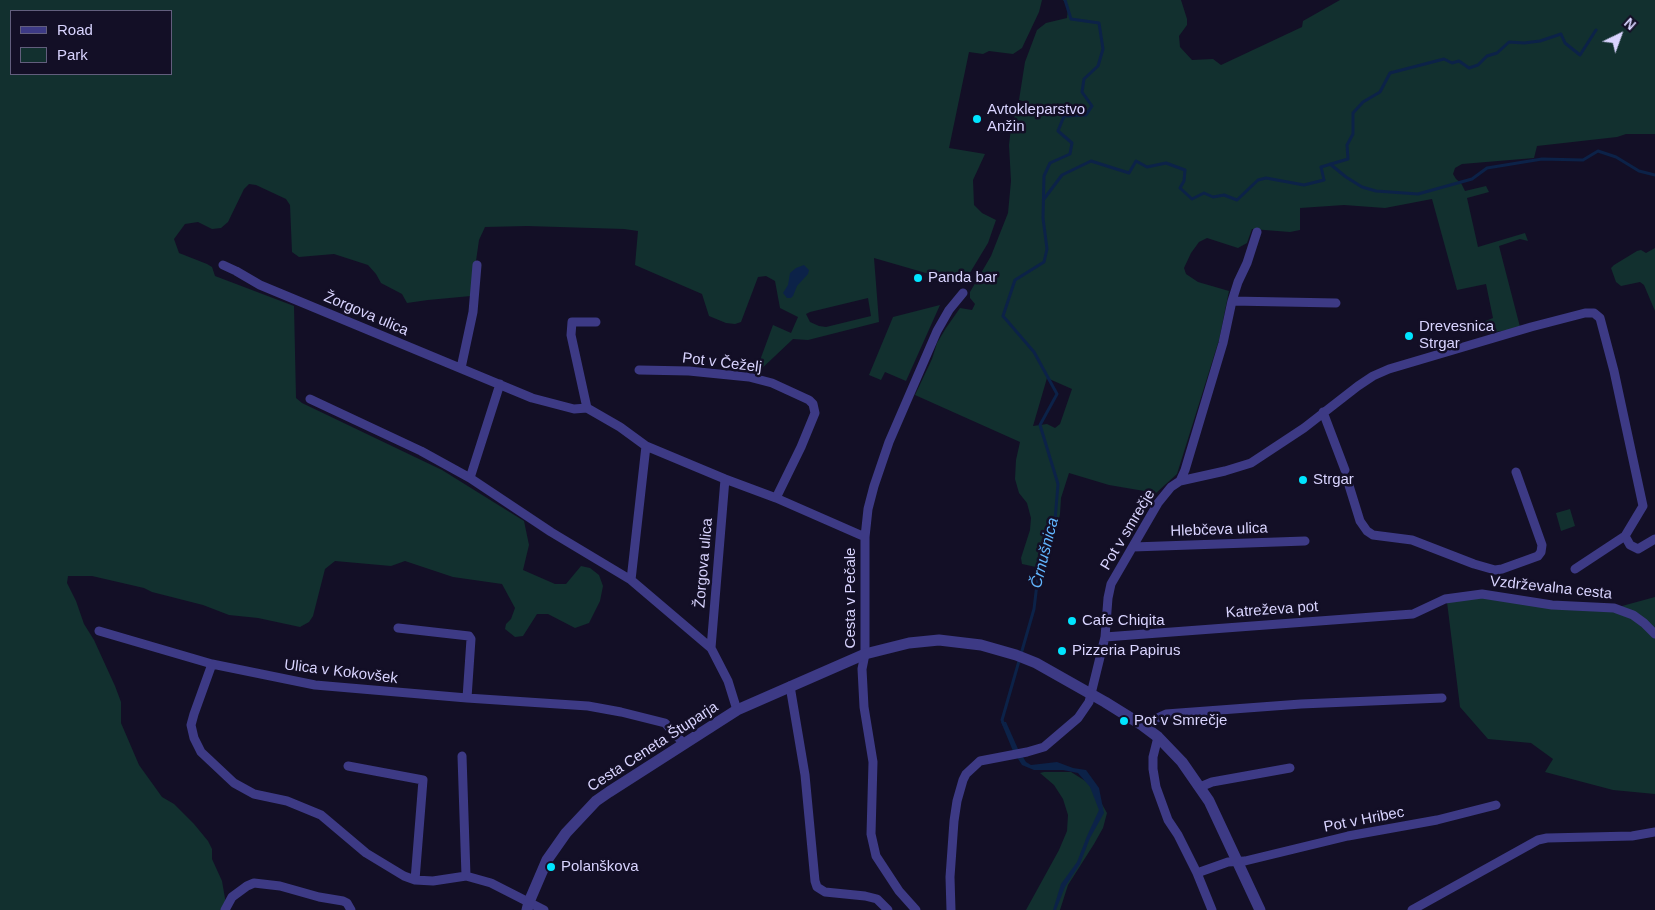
<!DOCTYPE html>
<meta charset="utf-8">
<style>
body{margin:0}
#map{position:relative;width:1655px;height:910px;overflow:hidden;background:#130f26;font-family:Arial,sans-serif}
canvas{display:block}
.legend{position:absolute;left:10px;top:10px;width:162px;height:65px;box-sizing:border-box;background:#130f26;border:1px solid #625e7d;margin:0;padding:6px 9px;list-style:none;font-size:15px;color:#d9d4ff}
.legend li{display:flex;align-items:center;gap:10px;height:25px}
.legend b{width:25px;border:1px solid #625e7d}
.north{position:absolute;left:1595px;top:10px;width:50px;height:50px;-webkit-text-stroke:4px #130f26;paint-order:stroke;rotate:42deg;font-size:14px;font-weight:700;line-height:20px;text-align:center;color:#d9d4ff}
.north::after{content:'';display:block;margin:auto;width:18px;height:22px;background:#d9d4ff;clip-path:polygon(50% 0,100% 100%,50% 72%,0 100%)}
</style>
<div id="map">
<canvas width="1655" height="910"></canvas>
<ul class="legend">
<li><b style="height:6px;background:#3d3a85"></b>Road</li>
<li><b style="height:14px;background:#12302f"></b>Park</li>
</ul>
<div class="north">N</div>
</div>
<script>
const ctx = document.querySelector('canvas').getContext('2d');
ctx.lineJoin = 'round';
function fillPath(path, color) {
  ctx.fillStyle = color;
  ctx.fill(path, 'evenodd');
}
function toPath(rows) {
  const path = new Path2D();
  for (const r of rows) {
    path.moveTo(r[0], r[1]);
    for (let i = 2; i < r.length; i += 2) path.lineTo(r[i], r[i + 1]);
  }
  return path;
}
function trace(path, color, width, dash) {
  ctx.strokeStyle = color;
  ctx.lineWidth = width;
  ctx.lineCap = dash ? 'butt' : 'round';
  ctx.setLineDash(dash || []);
  ctx.stroke(path);
}
function write(font, color, halo, rows, align = 'center') {
  ctx.font = font + ' Arial,sans-serif';
  ctx.lineWidth = 5;
  ctx.setLineDash([]);
  ctx.textBaseline = 'middle';
  ctx.strokeStyle = halo;
  ctx.fillStyle = color;
  for (const [text, x, y, turn = 0] of rows) {
    ctx.save();
    ctx.translate(x, y);
    ctx.rotate((+turn || 0) * Math.PI / 180);
    ctx.textAlign = isNaN(turn) ? turn : align;
    if (halo) ctx.strokeText(text, 0, 0);
    ctx.fillText(text, 0, 0);
    ctx.restore();
  }
}
fillPath(toPath([
 [0,0,1042,0,1039,12,1022,48,1013,54,989,51,983,54,969,52,949,148,985,154,973,180,974,205,982,213,996,220,988,243,968,276,960,281,950,280,874,258,879,322,808,340,793,339,757,373,759,363,773,325,791,333,798,317,780,308,775,281,766,276,758,277,741,322,735,324,726,323,709,316,702,294,635,265,638,231,624,229,527,226,485,227,479,240,471,296,428,300,407,303,402,294,381,283,376,274,368,265,334,254,299,257,292,252,290,205,286,199,256,185,249,184,244,189,228,222,221,228,212,229,198,222,185,224,174,239,179,253,207,264,212,267,215,276,294,306,296,398,302,403,442,470,524,521,529,545,523,570,555,584,566,584,581,566,590,568,599,575,603,586,600,601,589,623,575,628,548,614,537,614,523,636,515,637,505,629,506,624,511,619,515,608,502,584,453,577,405,561,391,566,335,561,325,569,313,616,309,622,300,627,258,618,229,615,203,605,152,592,144,588,92,576,68,576,67,583,76,601,84,624,94,640,115,686,121,702,121,723,139,765,162,797,174,804,194,824,208,841,212,849,212,859,222,881,227,910,0,910],
 [11,11,171,11,171,74,11,74],
 [868,298,871,316,826,327,819,326,810,322,806,314,810,312],
 [1063,0,1181,0,1187,19,1187,25,1179,36,1180,47,1192,60,1213,59,1221,65,1302,27,1303,21,1340,0,1655,0,1655,134,1626,134,1617,137,1537,146,1534,158,1462,164,1455,168,1453,174,1456,179,1461,183,1465,191,1486,186,1489,192,1467,198,1478,247,1525,233,1528,241,1520,239,1499,246,1520,327,1510,330,1485,333,1483,322,1493,318,1486,284,1457,290,1432,199,1385,208,1344,205,1300,208,1300,230,1290,232,1252,229,1247,243,1238,248,1207,238,1199,242,1191,253,1184,268,1186,274,1198,282,1229,291,1219,340,1177,474,1156,493,1109,485,1069,473,1061,498,1060,514,1052,549,1047,562,1041,566,1036,567,1022,564,1021,558,1030,530,1031,518,1027,503,1019,493,1015,479,1016,460,1020,442,915,395,932,359,937,343,946,328,960,308,972,310,975,304,970,298,970,292,991,256,1008,213,1011,181,1009,145,1011,128,1016,112,1024,110,1026,102,1019,100,1025,62,1037,30,1046,23,1067,18,1068,7],
 [1047,378,1072,389,1060,424,1055,428,1047,424,1033,426],
 [1655,248,1655,311,1644,285,1640,282,1621,286,1616,282,1611,268,1614,265,1637,251,1641,250,1646,253],
 [940,305,906,381,885,372,881,380,869,375,893,317],
 [1570,509,1575,526,1561,531,1556,513],
 [1480,596,1588,609,1622,606,1655,597,1655,794,1613,790,1545,772,1553,759,1531,743,1488,739,1460,707,1447,602],
 [1044,772,1071,772,1087,782,1098,797,1107,813,1103,828,1094,844,1068,885,1060,910,1026,910,1059,850,1067,831,1068,815,1063,799,1054,785,1040,773]
]), '#12302f');
fillPath(toPath([
 [804,265,809,270,808,274,797,286,793,296,791,298,787,298,783,293,788,285,790,273,796,268],
 [1001,722,1006,722,1018,749,1026,762,1031,765,1057,762,1073,768,1086,770,1099,788,1104,813,1090,838,1080,864,1065,887,1056,910,1053,910,1061,884,1077,862,1087,836,1099,810,1090,787,1078,773,1063,770,1034,770,1022,765,1013,751]
]), '#0c2248');
trace(toPath([
 [1330,164,1346,177,1362,187,1376,191,1418,194,1472,179,1487,168,1542,159,1583,160,1598,151,1616,157,1639,171,1655,175],
 [1044,199,1062,175,1091,161,1129,173,1136,161,1147,167,1166,163,1185,170,1184,181,1180,188,1192,199,1204,193,1213,197,1224,195,1237,200,1258,180,1266,178,1304,185,1324,180,1321,167,1348,159,1347,145,1353,134,1353,113,1363,102,1380,92,1390,73,1444,59,1452,63,1459,61,1469,68,1478,65,1487,56,1497,53,1509,42,1524,43,1540,41,1561,34,1565,43,1580,55,1596,30],
 [1004,725,1002,720,1034,609,1039,567,1055,520,1058,484,1040,425,1057,394,1034,352,1003,316,1015,280,1044,262,1047,249,1043,218,1044,176,1050,163,1070,154,1072,143,1058,131,1064,116,1086,115,1092,106,1082,92,1084,79,1098,66,1103,49,1099,23,1071,19,1065,0]
]), '#0c2248', 3);
trace(toPath([
 [223,265,236,271,260,285,532,398,574,409,587,408,620,427,646,446,725,479,776,498,865,537],
 [1232,301,1336,303],
 [461,368,473,312,477,265],
 [639,370,689,371,749,377,772,383,809,400,813,404,815,413,801,447,776,498],
 [310,399,421,451,470,478,551,532,631,580,711,648,728,681,737,710],
 [587,408,571,335,572,322,596,322],
 [1323,412,1345,470],
 [470,478,500,384],
 [1347,479,1360,521,1367,531,1373,535,1412,540,1474,564,1495,570,1502,569,1527,560,1538,556,1541,552,1542,545,1516,472],
 [1180,481,1225,471,1251,463,1304,428,1358,386,1373,376,1389,369,1531,327,1585,313,1594,313,1600,318,1614,371,1643,506,1625,536,1575,569],
 [1625,536,1630,545,1638,549,1655,539],
 [1133,547,1305,541],
 [631,580,646,446],
 [398,628,469,636,471,639,467,698],
 [99,631,212,664],
 [1105,637,1413,614,1445,599,1482,594,1552,605,1614,608,1633,615,1644,623,1655,634],
 [711,648,725,479],
 [790,686,805,775,815,881,817,887,825,892,865,896,877,899,888,910],
 [1142,725,1166,714,1301,704,1442,698],
 [1158,737,1153,757,1153,769,1156,787,1168,820,1178,835,1197,873,1212,910],
 [462,756,466,876],
 [348,766,423,780,415,880],
 [1200,787,1212,782,1290,768],
 [1197,873,1228,862,1245,861,1348,836,1437,820,1496,805],
 [225,910,232,897,247,886,254,883,280,886,319,897,343,901,347,903,351,910],
 [544,910,491,883,466,876,433,881,415,880,404,876,366,853,321,815,287,801,254,794,234,783,201,752,194,738,191,725,194,714,212,664,315,685,467,698,588,706,621,712,665,723,684,744],
 [916,910,899,891,876,856,871,834,873,762,864,707,862,669,865,654,865,537,868,509,874,486,889,442,937,331,949,310,963,293],
 [951,910,950,877,954,821,957,801,963,780,966,774,980,761,1027,752,1044,747,1078,718,1089,702,1105,637,1108,598,1111,584,1158,503,1171,487,1180,481,1185,470,1223,343,1232,301,1238,282,1247,263,1257,232],
 [1412,910,1538,840,1547,838,1632,836,1655,832]
]), '#3d3a85', 9);
trace(toPath([
 [527,910,529,902,547,860,566,833,596,801,609,792,737,710,865,654,909,643,939,640,981,645,1016,655,1036,663,1105,702,1142,725,1158,737,1182,762,1209,801,1260,910]
]), '#3d3a85', 11);
for (const [x, y, r, color] of [
 [977,119,5,"#00e5ff"],
 [918,278,5,"#00e5ff"],
 [1409,336,5,"#00e5ff"],
 [1303,480,5,"#00e5ff"],
 [1072,621,5,"#00e5ff"],
 [1062,651,5,"#00e5ff"],
 [1124,721,5,"#00e5ff"],
 [551,867,5,"#00e5ff"]
]) {
  const dot = new Path2D();
  dot.arc(x, y, r, 0, 2 * Math.PI);
  ctx.fillStyle = color;
  ctx.fill(dot);
  trace(dot, '#130f26', 2);
}
write('15px', '#d9d4ff', '#130f26', [
 ["Avtokleparstvo",987,110],
 ["Anžin",987,127],
 ["Panda bar",928,278],
 ["Drevesnica",1419,327],
 ["Strgar",1419,344],
 ["Strgar",1313,480],
 ["Cafe Chiqita",1082,621],
 ["Pizzeria Papirus",1072,651],
 ["Pot v Smrečje",1134,721],
 ["Polanškova",561,867]
], 'left');
write('15px', '#d9d4ff', '#130f26', [
 ["Žorgova ulica",366,314,23],
 ["Pot v Čeželj",722,363,7],
 ["Pot v smrečje",1128,530,-59],
 ["Hlebčeva ulica",1219,530,-2],
 ["Žorgova ulica",704,563,-85],
 ["Vzdrževalna cesta",1551,588,6],
 ["Cesta v Pečale",851,598,-90],
 ["Katreževa pot",1272,610,-4],
 ["Ulica v Kokovšek",341,672,7],
 ["Cesta Ceneta Štuparja",653,747,-33],
 ["Pot v Hribec",1364,820,-11]
]);
write('italic 16px', '#62b6ff', '#130f26', [
 ["Črnušnica",1045,553,-76]
]);
</script>
